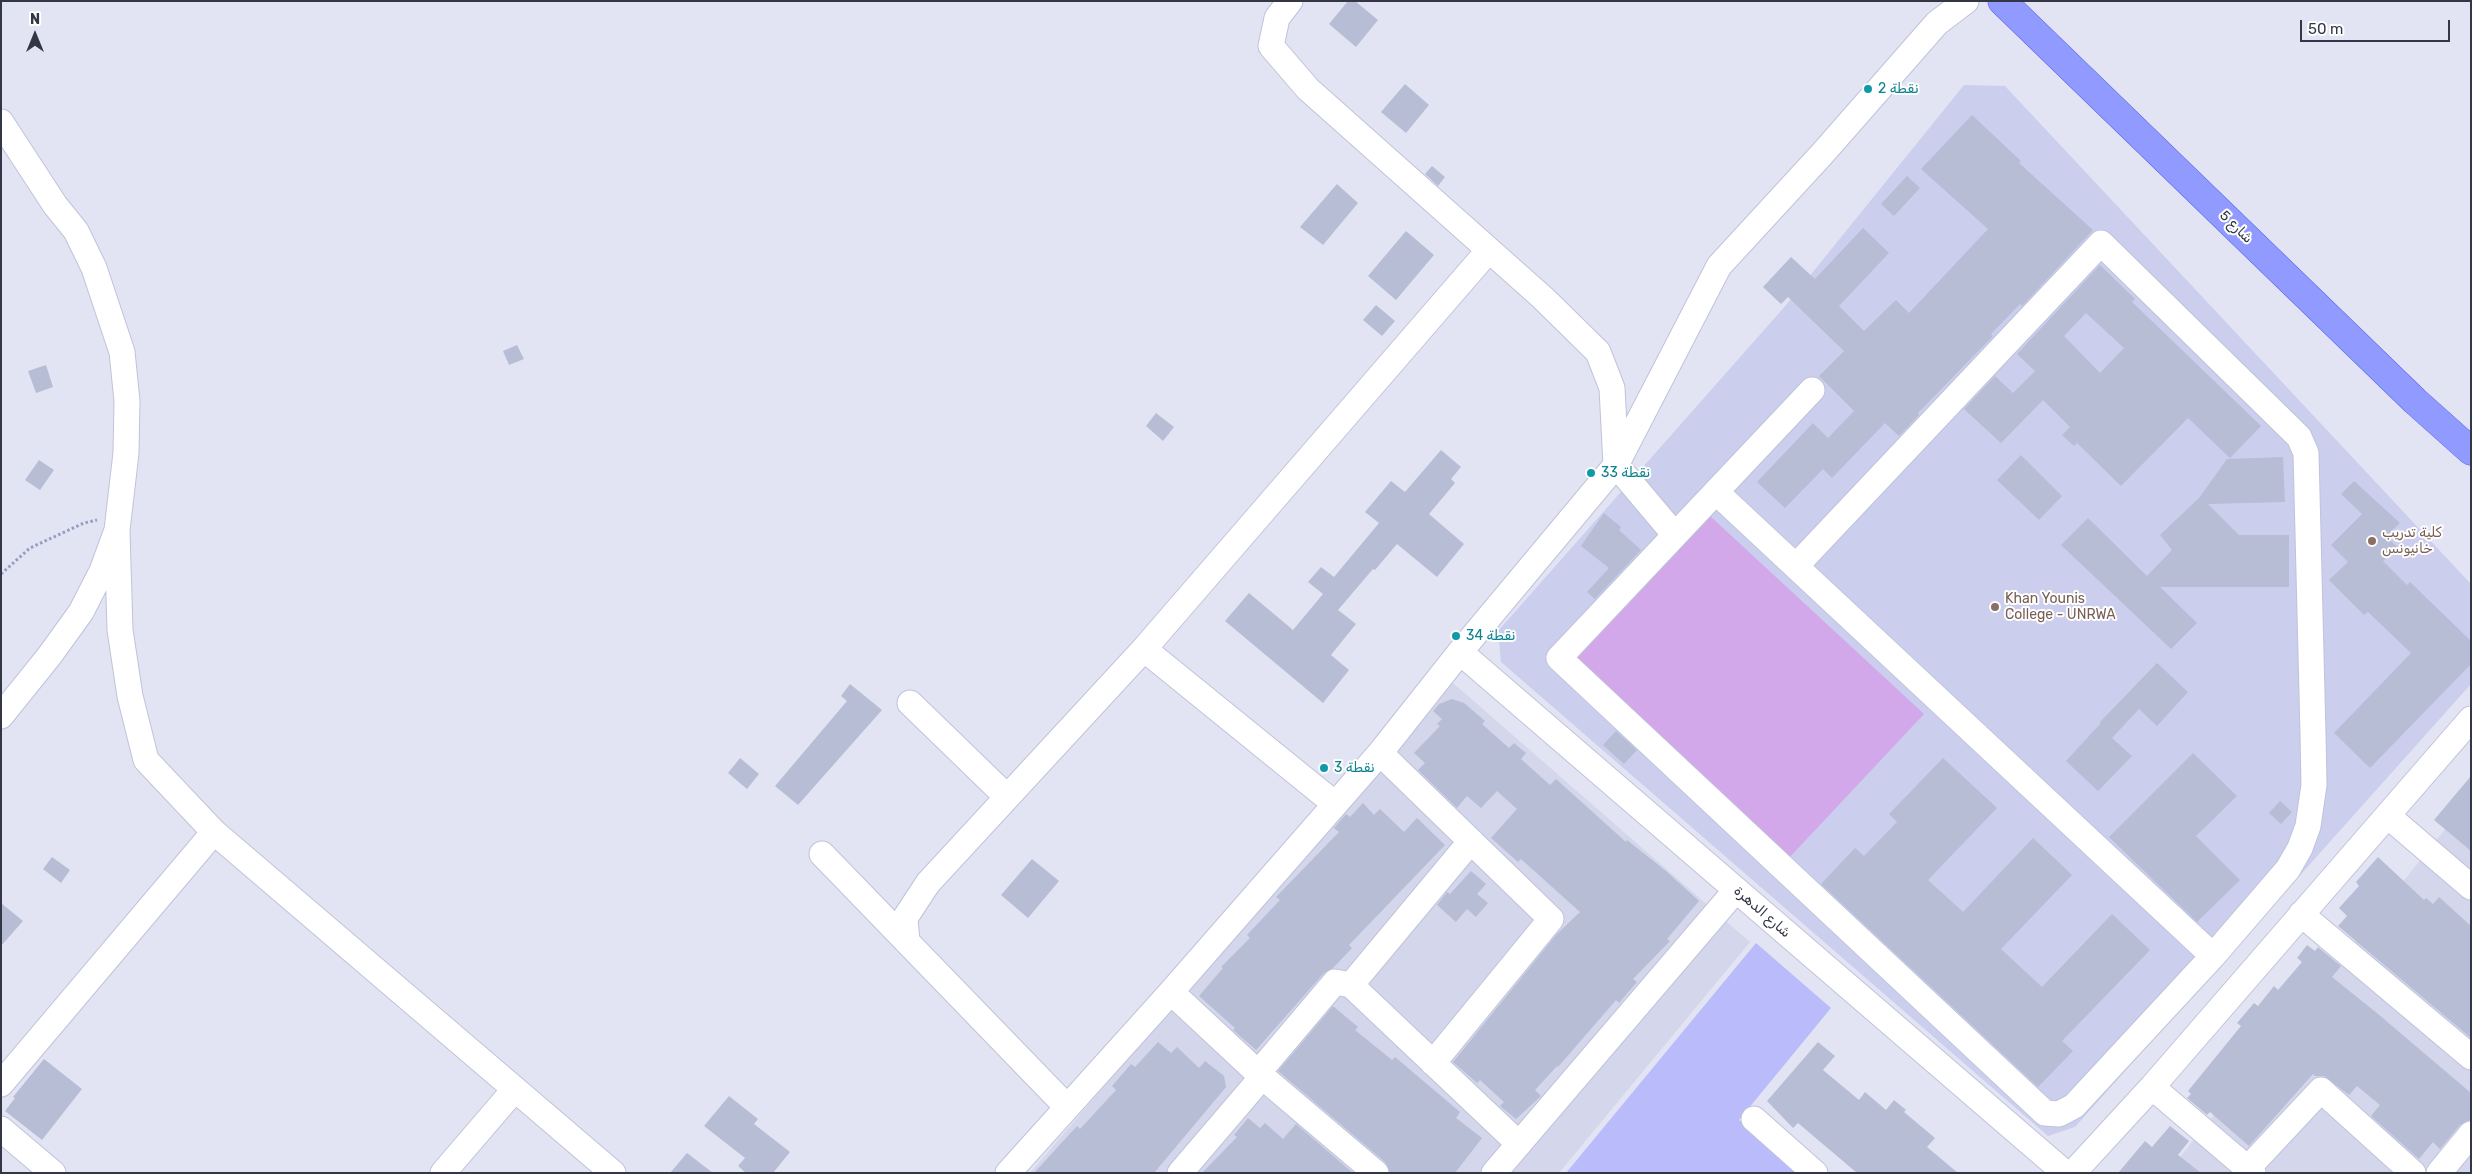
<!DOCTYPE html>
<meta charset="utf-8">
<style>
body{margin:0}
#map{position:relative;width:2472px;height:1174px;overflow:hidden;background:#e3e4f3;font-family:Rubik,sans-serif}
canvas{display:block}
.frame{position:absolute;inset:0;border:2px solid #333645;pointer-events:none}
.north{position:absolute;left:10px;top:10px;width:50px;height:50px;-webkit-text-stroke:4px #fff;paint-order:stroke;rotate:0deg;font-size:14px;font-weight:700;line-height:20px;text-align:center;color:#333645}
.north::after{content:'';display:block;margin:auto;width:18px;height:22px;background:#333645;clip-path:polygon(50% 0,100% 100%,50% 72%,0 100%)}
.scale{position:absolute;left:2300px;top:20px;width:150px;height:22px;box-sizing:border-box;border:2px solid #333645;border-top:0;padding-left:6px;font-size:15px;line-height:18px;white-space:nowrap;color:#333645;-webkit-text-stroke:4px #fff;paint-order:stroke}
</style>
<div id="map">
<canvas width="2472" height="1174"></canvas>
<div class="frame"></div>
<div class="north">N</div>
<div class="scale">50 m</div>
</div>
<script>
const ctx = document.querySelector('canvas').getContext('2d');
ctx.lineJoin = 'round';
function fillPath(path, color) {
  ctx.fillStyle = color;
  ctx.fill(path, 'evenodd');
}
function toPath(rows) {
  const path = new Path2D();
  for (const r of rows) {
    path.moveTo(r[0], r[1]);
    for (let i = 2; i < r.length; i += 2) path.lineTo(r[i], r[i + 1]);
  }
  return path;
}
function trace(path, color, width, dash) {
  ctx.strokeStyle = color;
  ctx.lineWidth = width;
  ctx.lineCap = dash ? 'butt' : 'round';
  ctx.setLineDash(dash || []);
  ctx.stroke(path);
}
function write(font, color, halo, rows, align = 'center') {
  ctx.font = font + ' Rubik,Vazirmatn,sans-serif';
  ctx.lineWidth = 4;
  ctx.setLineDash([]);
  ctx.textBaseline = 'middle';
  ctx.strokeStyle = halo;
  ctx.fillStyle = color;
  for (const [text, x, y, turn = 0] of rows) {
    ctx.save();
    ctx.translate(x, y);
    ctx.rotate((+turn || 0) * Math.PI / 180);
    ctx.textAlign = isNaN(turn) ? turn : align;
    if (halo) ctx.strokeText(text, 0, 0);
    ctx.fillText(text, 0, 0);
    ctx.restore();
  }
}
fillPath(toPath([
 [1437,669,1750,942,1559,1173,1030,1173,1165,1015],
 [2456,816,2471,829,2471,1173,2167,1173]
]), '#d4d7eb');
fillPath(toPath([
 [1964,85,2005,86,2471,584,2471,684,2075,1127,2048,1136,1501,662,1498,631,1787,304]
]), '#cbceed');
fillPath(toPath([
 [1710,516,1924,714,1788,859,1575,660]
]), '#d3a8eb');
fillPath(toPath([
 [1756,943,1831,1008,1739,1120,1804,1173,1566,1173]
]), '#babbfb');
fillPath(toPath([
 [1348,1,1355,1,1378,20,1356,47,1329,24],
 [1405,84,1429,105,1406,133,1381,112],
 [1972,115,2021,161,2019,163,2093,230,2022,306,2020,304,1991,334,1993,336,1918,413,1919,415,1899,436,1885,423,1832,478,1823,469,1785,508,1757,482,1813,423,1828,438,1854,411,1819,376,1844,351,1788,297,1781,304,1763,287,1791,257,1815,279,1863,228,1889,253,1839,306,1864,331,1896,300,1909,313,1988,229,1921,169],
 [1432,166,1445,177,1438,186,1425,174],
 [1907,176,1920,188,1894,216,1881,204],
 [1337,184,1358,203,1323,245,1300,227],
 [1406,231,1434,255,1396,300,1368,276],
 [2100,265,2135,299,2132,302,2261,426,2230,458,2188,418,2121,486,2077,443,2074,446,2062,435,2070,427,2043,400,2001,443,1964,409,1995,376,2013,393,2035,371,2017,354],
 [2086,313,2124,348,2100,373,2064,336],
 [1376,305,1395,321,1382,336,1363,320],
 [517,345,524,359,509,365,503,351],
 [46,365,53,387,36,393,28,371],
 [1156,413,1174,427,1163,441,1146,426],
 [1441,450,1461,467,1451,479,1455,483,1429,514,1464,544,1437,577,1397,544,1375,570,1373,569,1338,610,1356,624,1331,655,1349,670,1323,703,1225,621,1249,593,1293,630,1323,594,1308,582,1321,567,1334,577,1379,523,1365,512,1391,481,1405,492],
 [2021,455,2062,496,2039,520,1997,480],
 [2283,457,2285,502,2208,504,2239,535,2289,535,2289,587,2160,587,2197,623,2171,649,2061,545,2088,518,2147,576,2172,550,2160,535,2199,498,2227,459],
 [39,460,54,470,40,490,25,480],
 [2354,481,2400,523,2386,536,2397,547,2383,561,2407,585,2410,582,2471,641,2471,664,2370,768,2334,733,2411,653,2368,612,2364,615,2329,580,2348,562,2331,545,2362,514,2341,494],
 [1604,513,1621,527,1619,530,1641,550,1595,599,1587,592,1609,568,1581,546],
 [2157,663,2188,692,2157,726,2139,709,2112,738,2132,756,2098,791,2066,761,2101,723,2100,722],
 [850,684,882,710,798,805,775,786,847,701,841,696],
 [1452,699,1464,703,1485,721,1482,724,1509,748,1514,743,1526,753,1521,759,1550,785,1556,779,1626,842,1627,840,1666,871,1699,901,1667,939,1670,941,1633,979,1637,982,1619,1003,1616,1000,1558,1067,1557,1066,1535,1090,1541,1096,1516,1119,1500,1106,1504,1102,1480,1080,1477,1083,1453,1062,1556,935,1580,912,1521,859,1518,862,1491,838,1517,809,1497,791,1481,808,1467,796,1457,808,1418,770,1425,763,1414,753,1440,726,1437,724,1442,719,1433,711,1439,704],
 [1616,731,1637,750,1624,764,1603,745],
 [2193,753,2237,796,2196,836,2240,880,2197,922,2109,837],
 [740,758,759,774,747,789,728,773],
 [1943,758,1997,808,1928,880,1963,912,2033,838,2072,875,2001,949,2042,987,2112,914,2150,950,2062,1041,2073,1051,2038,1087,1821,884,1855,848,1864,856,1897,822,1889,814],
 [2471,776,2471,851,2434,820],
 [2280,801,2292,812,2281,824,2269,813],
 [1363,803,1374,815,1380,809,1404,832,1417,818,1445,845,1349,945,1352,948,1333,968,1324,973,1256,1050,1233,1030,1235,1028,1199,996,1223,968,1221,967,1250,938,1247,935,1280,900,1276,897,1339,832,1334,828,1346,814,1350,817],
 [52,857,70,870,61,883,43,869],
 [2378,857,2424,900,2426,898,2433,904,2439,897,2471,926,2471,1038,2338,926,2347,916,2339,908,2359,886,2356,882],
 [1032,859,1059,881,1028,918,1001,895],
 [1471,871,1486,884,1477,894,1488,903,1476,917,1467,909,1456,922,1437,905,1447,892,1450,894],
 [1,903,23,921,1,946],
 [2307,945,2315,951,2318,947,2341,966,2332,977,2378,1014,2471,1093,2471,1120,2460,1125,2440,1149,2433,1142,2419,1159,2371,1116,2380,1105,2357,1086,2349,1095,2324,1076,2315,1076,2313,1074,2249,1146,2210,1112,2207,1115,2187,1098,2191,1094,2188,1091,2241,1026,2237,1023,2254,1003,2258,1006,2274,986,2278,990,2302,962,2297,958],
 [1333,1006,1358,1027,1355,1030,1392,1060,1395,1057,1460,1112,1456,1118,1482,1138,1455,1173,1390,1173,1385,1162,1278,1071],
 [1158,1042,1171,1053,1177,1047,1199,1068,1205,1061,1224,1076,1226,1087,1154,1173,1034,1173,1077,1126,1080,1129,1116,1090,1112,1086,1131,1064,1135,1067],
 [1818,1042,1835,1056,1823,1070,1859,1100,1865,1092,1886,1110,1894,1100,1906,1110,1904,1112,1935,1138,1927,1147,1958,1173,1857,1173,1798,1123,1793,1128,1767,1101],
 [44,1059,82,1089,42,1140,5,1111,15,1098,13,1097],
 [729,1096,758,1119,754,1124,790,1152,773,1173,746,1173,738,1166,745,1158,704,1126],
 [1248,1118,1260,1128,1265,1123,1283,1139,1296,1124,1353,1173,1202,1173,1237,1137,1234,1135],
 [2170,1126,2189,1141,2178,1155,2201,1173,2118,1173,2145,1141,2152,1147],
 [687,1153,713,1173,670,1173]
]), '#b7bdd5');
const minor = toPath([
 [1290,1,1277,18,1271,46,1308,89,1543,298,1598,352,1612,388,1616,465,1675,535],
 [1,122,55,205,76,231,94,268,122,352,127,401,126,453,117,530,102,571,81,612,50,655,1,716],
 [1716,492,2213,956],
 [117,530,120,630,130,696,146,760,214,832,613,1173],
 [1796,566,2101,243,2299,437,2306,453,2313,734,2314,785,2308,826,2300,848,2288,869,2213,956,2074,1106,2059,1114,2045,1113,1559,658,1812,390],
 [1144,649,1489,250],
 [1460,652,2065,1173],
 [910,703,1007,797],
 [1380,753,1551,919,1433,1063],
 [2388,816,2471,887],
 [1471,841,1351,985,1519,1144],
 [822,854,1067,1107],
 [2301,914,2471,1057],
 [907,942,905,918,928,883,1144,649,1335,804],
 [1171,992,1258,1073,1376,1173],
 [1258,1073,1335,982,1351,985],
 [1,1084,214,832],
 [2152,1087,2253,1173],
 [1754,1119,1815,1173],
 [1,1129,53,1173],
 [2248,1168,2321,1090,2413,1173],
 [443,1173,515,1089],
 [1008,1173,1171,992,1380,753,1460,652,1616,465,1719,266,1823,153,1937,23,1966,1],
 [1180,1173,1262,1077],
 [1494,1173,1736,890],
 [2073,1173,2152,1087,2471,719],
 [2439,1173,2471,1134]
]);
const major = toPath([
 [2002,1,2415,401,2471,451]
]);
trace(minor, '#bfc3da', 27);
trace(major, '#5867ec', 29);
trace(toPath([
 [1,574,30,548,84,523,97,520]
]), '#959cc2', 3, [2.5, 2.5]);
trace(minor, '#fff', 25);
trace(major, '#909aff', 28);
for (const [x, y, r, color] of [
 [1868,89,5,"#0f9aa8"],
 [1591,473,5,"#0f9aa8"],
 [2372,541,5,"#8d6e63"],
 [1995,607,5,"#8d6e63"],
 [1456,636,5,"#0f9aa8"],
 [1324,768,5,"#0f9aa8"]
]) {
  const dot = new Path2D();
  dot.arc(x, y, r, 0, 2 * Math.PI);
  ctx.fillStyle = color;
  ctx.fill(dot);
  trace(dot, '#fff', 2);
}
write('14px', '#0d838f', '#fff', [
 ["نقطة 2",1878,89],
 ["نقطة 33",1601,473],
 ["نقطة 34",1466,636],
 ["نقطة 3",1334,768]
], 'left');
write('14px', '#333645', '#fff', [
 ["شارع 5",2236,227,44],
 ["شارع الدهرة",1762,912,41]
]);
write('14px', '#785e54', '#fff', [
 ["كلية تدريب",2382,533],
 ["خانيونس",2382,549],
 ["Khan Younis",2005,599],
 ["College - UNRWA",2005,615]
], 'left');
</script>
